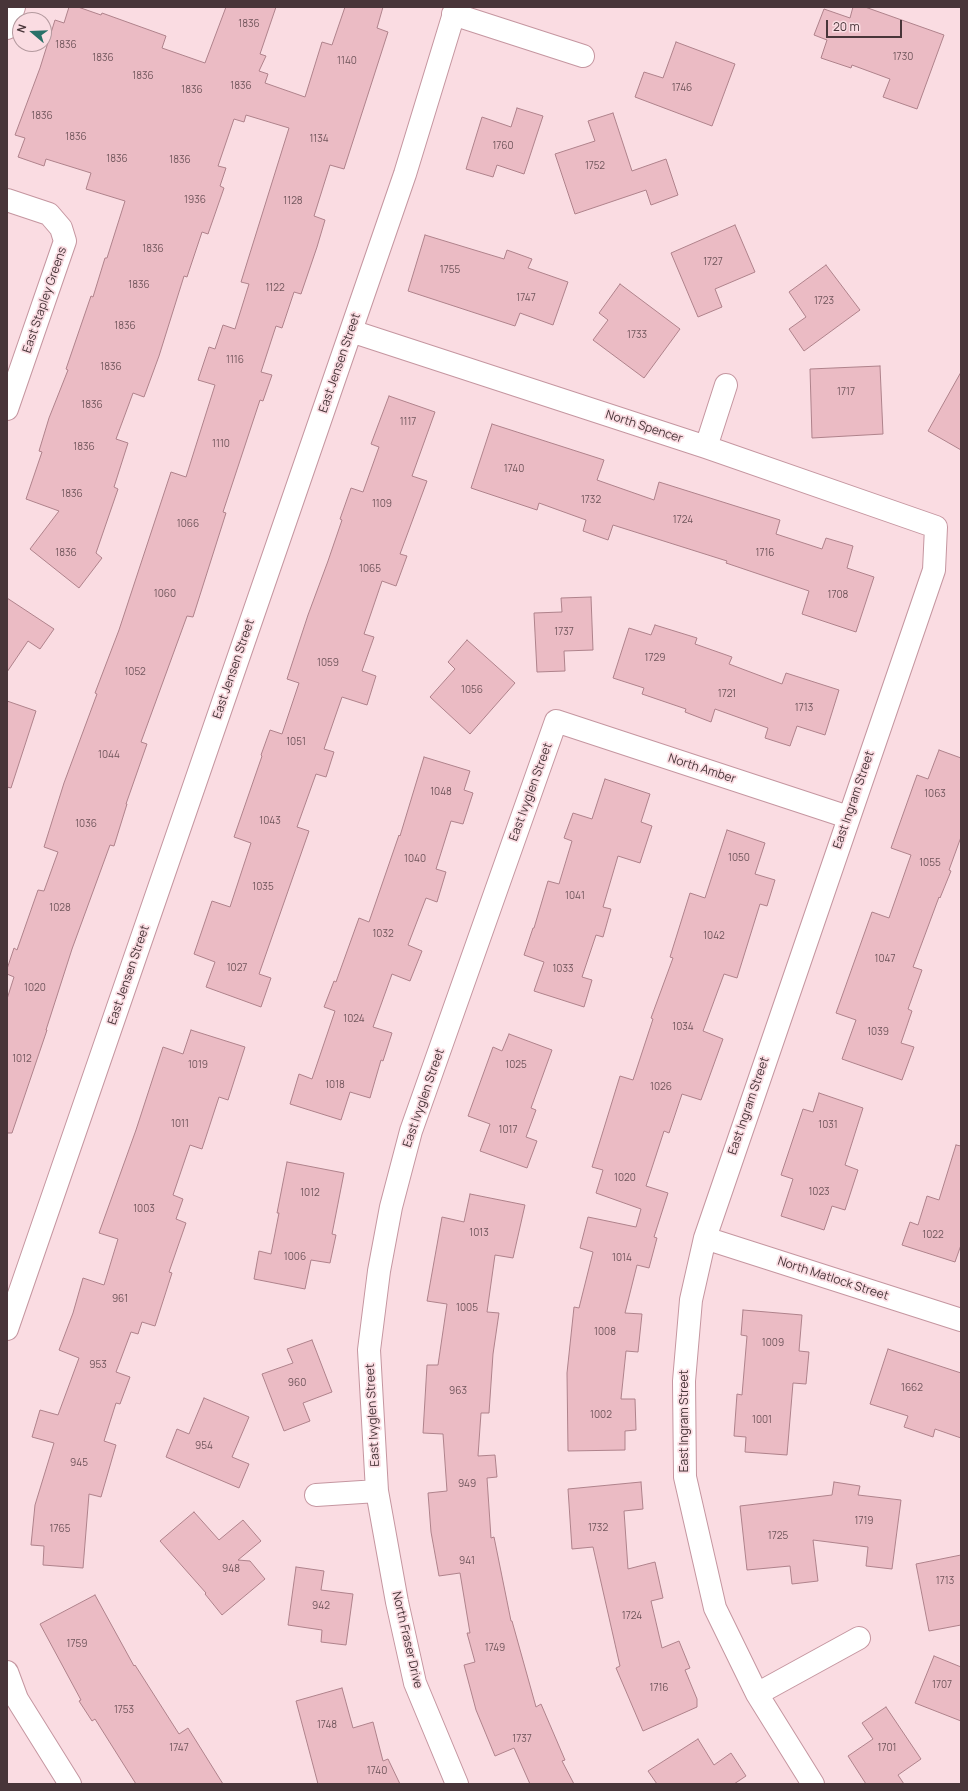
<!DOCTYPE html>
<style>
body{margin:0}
#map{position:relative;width:968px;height:1791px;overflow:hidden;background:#fadce2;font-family:Manrope,sans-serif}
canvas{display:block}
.frame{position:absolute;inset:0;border:8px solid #483539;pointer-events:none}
.north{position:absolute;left:12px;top:12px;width:40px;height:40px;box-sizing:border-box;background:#fadce2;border:1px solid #b3999e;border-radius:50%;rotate:289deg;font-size:11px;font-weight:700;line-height:16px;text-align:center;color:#483539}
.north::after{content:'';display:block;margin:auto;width:14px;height:18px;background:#297169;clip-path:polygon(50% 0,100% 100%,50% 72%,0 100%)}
.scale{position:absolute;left:826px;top:20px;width:76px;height:18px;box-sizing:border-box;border:2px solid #483539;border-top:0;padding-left:5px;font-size:12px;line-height:14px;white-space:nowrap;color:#483539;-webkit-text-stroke:3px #fadce2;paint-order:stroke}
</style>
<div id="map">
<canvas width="968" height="1791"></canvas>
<div class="frame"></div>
<div class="north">N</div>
<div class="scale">20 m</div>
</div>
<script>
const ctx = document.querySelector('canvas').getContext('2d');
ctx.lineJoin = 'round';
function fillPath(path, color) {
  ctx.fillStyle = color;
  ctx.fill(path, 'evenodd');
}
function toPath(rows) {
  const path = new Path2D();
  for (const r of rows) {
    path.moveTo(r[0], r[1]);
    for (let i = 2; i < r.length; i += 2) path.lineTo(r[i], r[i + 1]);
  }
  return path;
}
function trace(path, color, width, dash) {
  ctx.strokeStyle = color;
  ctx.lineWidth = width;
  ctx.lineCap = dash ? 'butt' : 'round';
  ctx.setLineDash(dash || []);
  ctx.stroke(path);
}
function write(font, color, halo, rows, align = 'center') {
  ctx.font = font + ' Manrope,sans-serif';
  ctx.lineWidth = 3.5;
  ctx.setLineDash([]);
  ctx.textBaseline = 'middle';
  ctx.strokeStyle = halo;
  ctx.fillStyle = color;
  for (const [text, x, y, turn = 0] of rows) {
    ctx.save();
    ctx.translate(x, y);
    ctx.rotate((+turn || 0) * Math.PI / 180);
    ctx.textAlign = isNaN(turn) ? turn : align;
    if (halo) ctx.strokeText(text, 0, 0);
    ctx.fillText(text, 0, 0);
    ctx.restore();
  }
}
const building = toPath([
 [69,7,78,7,101,15,102,13,166,36,162,48,205,63,226,7,276,7,260,54,266,56,259,71,268,74,265,83,305,97,322,42,332,45,345,7,383,7,377,28,388,32,344,169,330,165,314,216,325,220,317,247,301,294,294,292,282,328,276,326,261,372,272,375,263,401,260,400,223,512,226,513,193,617,187,616,141,742,147,744,126,804,127,804,114,846,110,845,72,949,46,1030,47,1030,12,1133,7,1133,7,999,14,977,7,974,7,969,14,948,17,950,38,890,44,891,58,852,44,847,64,783,97,694,95,693,119,630,171,472,186,477,215,385,198,380,209,347,215,349,223,325,235,329,249,284,241,282,289,128,246,115,244,122,234,119,218,166,226,168,220,186,224,188,208,234,202,232,187,277,184,276,159,356,144,397,133,393,116,439,128,443,114,487,118,489,96,553,102,558,79,588,30,549,59,511,26,499,42,452,39,451,49,418,68,370,66,369,91,296,93,297,105,258,107,258,125,201,86,189,91,173,46,159,44,166,18,157,25,138,15,135,40,68,55,20,64,23,69,7],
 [853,7,865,7,944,35,917,109,883,97,890,79,852,65,851,68,821,58,827,40,814,35,824,9,850,18,853,7],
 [676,42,735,64,712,126,635,97,644,72,663,78,676,42],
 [517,108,543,116,524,174,497,165,493,177,466,169,482,117,511,127,517,108],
 [613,113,632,171,666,159,678,195,651,205,646,190,575,214,555,154,595,141,588,121,613,113],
 [735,225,755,272,715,289,722,307,698,317,671,253,735,225],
 [425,235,504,259,507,250,532,259,528,268,568,282,553,325,520,313,515,326,408,291,425,235],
 [826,265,860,310,804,351,789,329,806,317,789,292,826,265],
 [620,284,680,329,644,378,593,340,608,320,599,313,620,284],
 [880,366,883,434,812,438,810,369,880,366],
 [961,372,961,450,928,431,961,372],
 [389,396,435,412,412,476,427,481,400,554,407,556,396,586,382,581,364,634,374,637,362,671,376,676,367,705,342,697,324,749,334,752,326,777,316,774,297,827,309,831,259,974,271,978,261,1007,206,987,215,962,194,954,212,901,230,907,251,843,234,837,262,756,261,755,270,730,282,734,299,683,287,679,308,615,328,561,342,520,340,519,351,488,363,492,379,447,371,444,389,396],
 [492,424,604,460,597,480,654,500,659,482,780,520,776,534,822,549,826,538,853,546,847,568,874,577,856,632,802,614,809,591,726,563,727,561,613,525,608,540,583,531,586,520,539,503,537,510,471,488,492,424],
 [591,597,593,650,564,651,565,671,537,672,534,613,562,612,561,598,591,597],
 [7,598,54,629,40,649,28,641,7,672,7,598],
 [655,625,697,638,695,644,732,657,729,664,782,684,786,673,839,690,825,735,797,726,790,746,765,738,768,728,715,709,711,722,685,712,686,709,642,694,644,688,613,678,629,628,651,635,655,625],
 [467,640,515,683,470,734,430,697,455,669,448,662,467,640],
 [7,701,36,711,11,788,7,787,7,701],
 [939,750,961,758,961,837,949,870,951,871,940,898,939,897,913,967,922,970,908,1009,912,1011,901,1043,914,1047,902,1080,842,1059,856,1020,836,1013,872,912,889,918,911,855,891,848,917,775,928,779,939,750],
 [424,757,470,771,464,790,473,793,463,824,451,821,436,869,446,872,437,902,426,898,408,945,422,951,410,981,392,974,373,1027,392,1033,383,1061,381,1060,370,1098,350,1092,341,1120,290,1104,299,1074,312,1079,335,1011,324,1007,334,981,336,982,359,918,369,922,399,835,400,836,424,757],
 [605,779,650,794,641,822,652,826,640,863,618,856,603,907,611,909,603,937,596,935,582,977,592,980,584,1007,534,991,544,962,524,955,533,928,534,928,548,881,559,884,572,841,564,838,573,813,592,819,605,779],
 [727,830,765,843,755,874,775,880,767,906,760,904,737,978,724,974,703,1031,723,1039,701,1100,682,1094,669,1133,664,1131,646,1186,668,1193,654,1237,657,1238,649,1268,637,1265,625,1313,642,1314,638,1352,626,1351,621,1399,635,1399,636,1430,625,1431,625,1450,568,1451,567,1373,574,1307,579,1308,593,1252,580,1248,588,1217,636,1227,641,1209,596,1193,603,1170,592,1167,620,1076,633,1080,653,1019,651,1018,673,958,670,957,690,893,705,898,727,830],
 [191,1030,245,1047,228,1100,219,1097,202,1149,190,1145,173,1195,183,1199,176,1219,186,1223,169,1272,172,1273,155,1326,142,1322,138,1334,131,1332,116,1372,130,1377,120,1404,116,1403,104,1441,116,1445,101,1497,89,1494,83,1568,43,1565,44,1546,31,1545,35,1505,54,1443,32,1437,40,1410,58,1415,79,1358,59,1350,73,1313,83,1278,104,1285,118,1239,99,1233,136,1130,163,1047,183,1054,191,1030],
 [509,1034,552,1050,531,1108,536,1110,526,1137,537,1141,527,1168,480,1151,490,1124,468,1116,493,1047,502,1051,509,1034],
 [819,1093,863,1108,845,1165,858,1170,845,1210,832,1206,824,1230,781,1216,793,1179,781,1175,803,1109,813,1112,819,1093],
 [956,1145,961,1146,961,1245,955,1262,902,1245,910,1222,918,1225,927,1196,939,1200,956,1145],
 [287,1162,344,1173,332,1234,336,1235,330,1263,311,1260,305,1289,254,1279,259,1251,271,1254,279,1213,277,1213,287,1162],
 [470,1194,525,1205,513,1258,495,1255,487,1312,499,1313,493,1354,489,1413,481,1413,478,1456,495,1455,497,1477,487,1478,491,1538,494,1537,511,1621,512,1621,536,1707,541,1704,565,1760,562,1761,574,1784,530,1784,514,1748,495,1756,476,1710,464,1665,475,1662,467,1633,470,1633,460,1573,439,1576,431,1532,428,1493,447,1491,443,1434,423,1433,427,1365,438,1365,447,1304,427,1301,442,1217,464,1222,470,1194],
 [743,1310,802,1315,799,1351,809,1352,806,1384,793,1383,787,1455,745,1452,746,1437,734,1436,737,1394,742,1395,747,1336,741,1335,743,1310],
 [312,1340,332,1392,303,1403,310,1421,284,1431,262,1374,293,1363,287,1349,312,1340],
 [888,1349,961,1373,961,1438,935,1429,933,1437,904,1427,908,1416,870,1404,888,1349],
 [204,1398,249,1417,232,1457,249,1464,239,1488,166,1457,177,1429,189,1434,204,1398],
 [641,1482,643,1509,624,1511,628,1569,655,1562,663,1598,651,1601,662,1648,679,1641,690,1668,685,1670,697,1699,697,1707,643,1731,616,1668,620,1666,593,1547,572,1549,568,1489,641,1482],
 [834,1482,860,1486,858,1495,901,1500,892,1569,866,1566,868,1547,813,1540,818,1581,792,1584,790,1566,747,1570,740,1506,832,1495,834,1482],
 [194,1512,219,1540,243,1520,261,1541,238,1560,250,1561,265,1579,222,1615,205,1594,206,1593,160,1541,194,1512],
 [961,1555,961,1625,929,1631,916,1564,961,1555],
 [296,1567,324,1571,321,1590,353,1594,346,1645,321,1642,322,1630,288,1625,296,1567],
 [95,1595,134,1666,135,1665,179,1734,188,1728,223,1784,136,1784,95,1719,92,1721,79,1701,81,1700,40,1624,95,1595],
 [934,1656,961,1667,961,1721,915,1703,934,1656],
 [342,1688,353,1728,373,1722,383,1761,388,1759,400,1784,318,1784,296,1701,342,1688],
 [886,1707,921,1759,898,1775,904,1784,866,1784,848,1756,873,1739,862,1723,886,1707],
 [698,1739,714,1765,731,1753,746,1776,734,1784,657,1784,648,1771,698,1739]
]);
fillPath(building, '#ebbbc4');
trace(building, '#af828b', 1);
const street = toPath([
 [453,14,583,56],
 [7,28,14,7],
 [7,200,49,214,61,228,65,241,7,409],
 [351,331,706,447,936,527,934,570,705,1238,691,1300,684,1381,685,1477,715,1608,757,1694,813,1784],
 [706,447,726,385],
 [705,1238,961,1320],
 [7,1329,405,174,456,7],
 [316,1495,377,1491],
 [7,1672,17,1699,70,1784],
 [757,1694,859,1638],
 [457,1784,415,1683,397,1602,377,1491,369,1350,379,1271,391,1207,411,1131,556,721,848,817]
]);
trace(street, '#c596a0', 24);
trace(street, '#fff', 22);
write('10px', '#71565c', null, [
 ["1836",249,24],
 ["1836",66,45],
 ["1730",903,57],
 ["1836",103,58],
 ["1140",347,61],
 ["1836",143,76],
 ["1836",241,86],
 ["1746",682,88],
 ["1836",192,90],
 ["1836",42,116],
 ["1836",76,137],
 ["1134",319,139],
 ["1760",503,146],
 ["1836",117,159],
 ["1836",180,160],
 ["1752",595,166],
 ["1936",195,200],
 ["1128",293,201],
 ["1836",153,249],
 ["1727",713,262],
 ["1755",450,270],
 ["1836",139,285],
 ["1122",275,288],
 ["1747",526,298],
 ["1723",824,301],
 ["1836",125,326],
 ["1733",637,335],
 ["1116",235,360],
 ["1836",111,367],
 ["1717",846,392],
 ["1836",92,405],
 ["1117",408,422],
 ["1110",221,444],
 ["1836",84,447],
 ["1740",514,469],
 ["1836",72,494],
 ["1732",591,500],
 ["1109",382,504],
 ["1724",683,520],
 ["1066",188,524],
 ["1836",66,553],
 ["1716",765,553],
 ["1065",370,569],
 ["1060",165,594],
 ["1708",838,595],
 ["1737",564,632],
 ["1729",655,658],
 ["1059",328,663],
 ["1052",135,672],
 ["1056",472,690],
 ["1721",727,694],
 ["1713",804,708],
 ["1051",296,742],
 ["1044",109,755],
 ["1048",441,792],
 ["1063",935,794],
 ["1043",270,821],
 ["1036",86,824],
 ["1050",739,858],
 ["1040",415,859],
 ["1055",930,863],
 ["1035",263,887],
 ["1041",575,896],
 ["1028",60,908],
 ["1032",383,934],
 ["1042",714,936],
 ["1047",885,959],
 ["1027",237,968],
 ["1033",563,969],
 ["1020",35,988],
 ["1024",354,1019],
 ["1034",683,1027],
 ["1039",878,1032],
 ["1012",22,1059],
 ["1019",198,1065],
 ["1025",516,1065],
 ["1018",335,1085],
 ["1026",661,1087],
 ["1011",180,1124],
 ["1031",828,1125],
 ["1017",508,1130],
 ["1020",625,1178],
 ["1023",819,1192],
 ["1012",310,1193],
 ["1003",144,1209],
 ["1013",479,1233],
 ["1022",933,1235],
 ["1006",295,1257],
 ["1014",622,1258],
 ["961",120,1299],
 ["1005",467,1308],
 ["1008",605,1332],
 ["1009",773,1343],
 ["953",98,1365],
 ["960",297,1383],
 ["1662",912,1388],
 ["963",458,1391],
 ["1002",601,1415],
 ["1001",762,1420],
 ["954",204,1446],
 ["945",79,1463],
 ["949",467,1484],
 ["1719",864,1521],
 ["1732",598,1528],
 ["1765",60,1529],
 ["1725",778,1536],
 ["941",467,1561],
 ["948",231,1569],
 ["1713",945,1581],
 ["942",321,1606],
 ["1724",632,1616],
 ["1759",77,1644],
 ["1749",495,1648],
 ["1707",942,1685],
 ["1716",659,1688],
 ["1753",124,1710],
 ["1748",327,1725],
 ["1737",522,1739],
 ["1747",179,1748],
 ["1701",887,1748],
 ["1740",377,1771]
]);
write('12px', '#483539', '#fadce2', [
 ["East Stapley Greens",45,300,-71],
 ["East Jensen Street",340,363,-71],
 ["North Spencer",644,427,18],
 ["East Jensen Street",234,669,-71],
 ["North Amber",702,769,18],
 ["East Ivyglen Street",531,792,-70],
 ["East Ingram Street",854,800,-71],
 ["East Jensen Street",129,975,-71],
 ["East Ivyglen Street",424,1098,-71],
 ["East Ingram Street",749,1106,-71],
 ["North Matlock Street",833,1279,18],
 ["East Ivyglen Street",373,1415,-93],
 ["East Ingram Street",685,1421,-90],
 ["North Fraser Drive",407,1640,77]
]);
</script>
